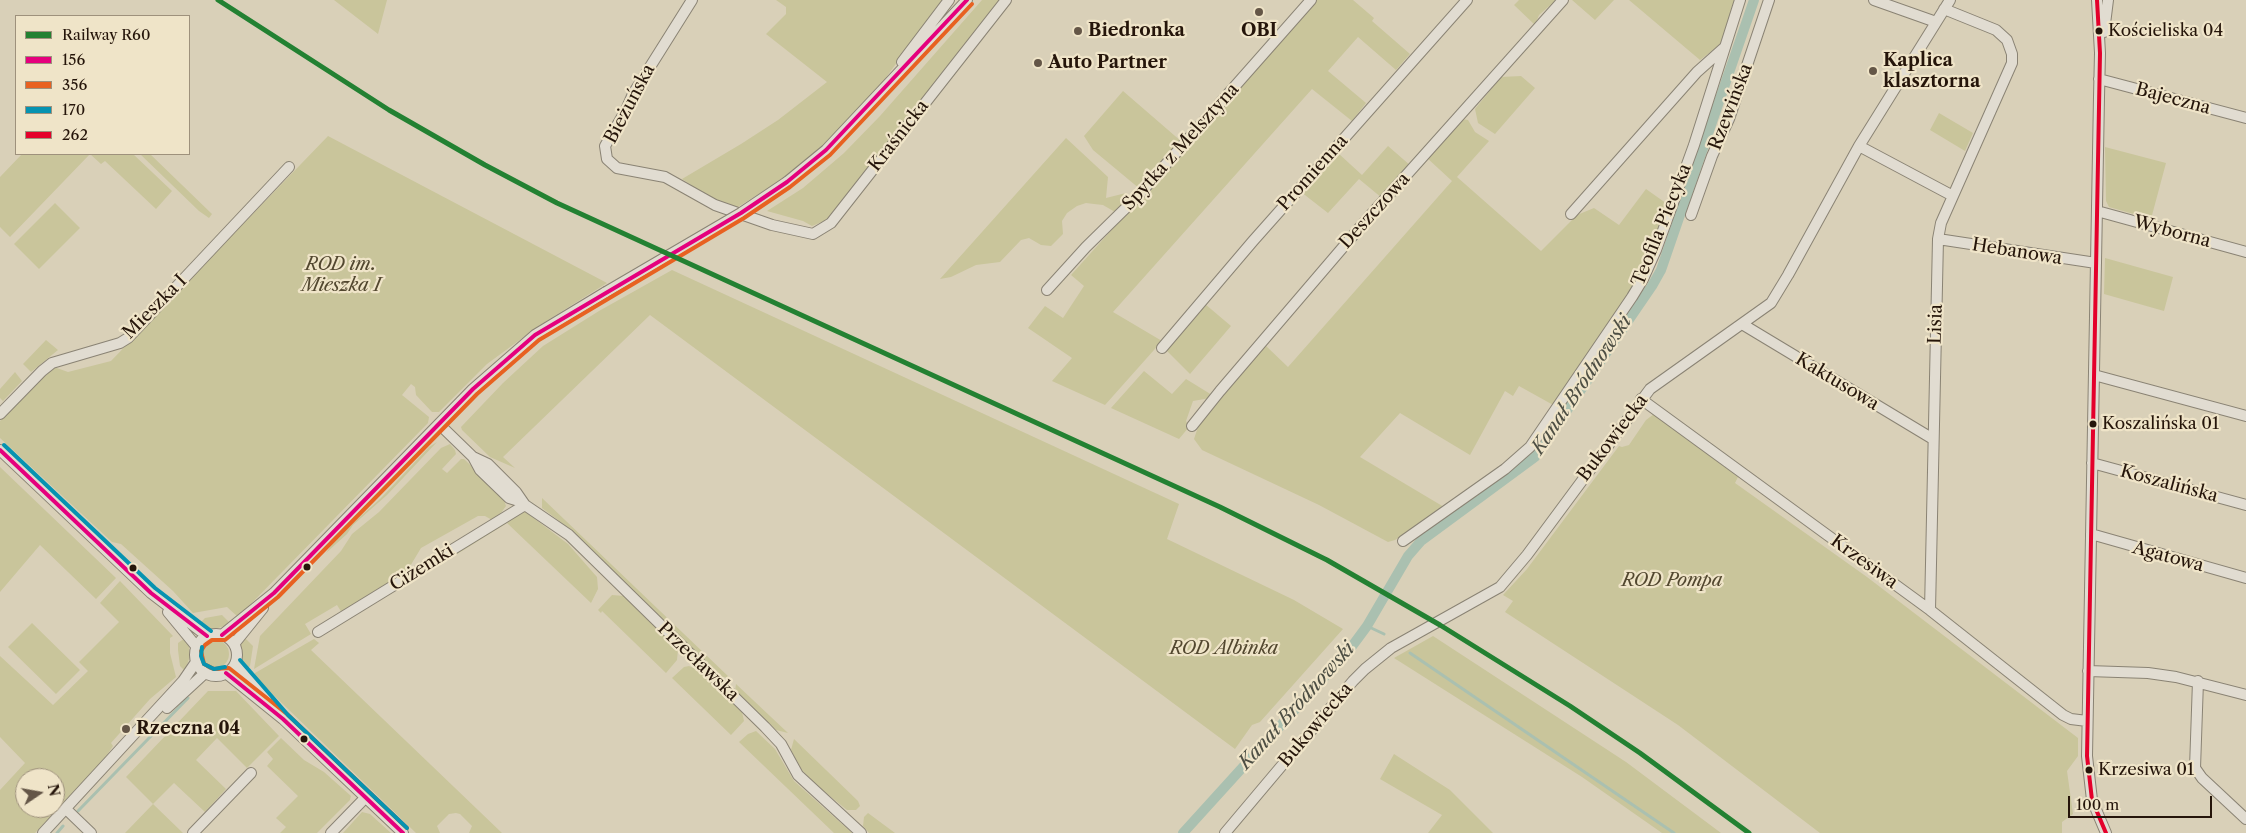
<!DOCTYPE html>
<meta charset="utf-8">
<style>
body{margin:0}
#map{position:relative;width:2246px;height:833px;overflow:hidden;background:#d9d0b8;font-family:"Libre Caslon Text",serif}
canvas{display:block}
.legend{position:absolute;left:15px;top:15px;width:175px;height:140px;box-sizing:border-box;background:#efe4c8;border:1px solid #9e917c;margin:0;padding:6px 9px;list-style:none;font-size:15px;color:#25150a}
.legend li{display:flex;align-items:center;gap:10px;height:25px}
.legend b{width:25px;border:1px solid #9e917c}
.north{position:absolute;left:15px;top:768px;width:50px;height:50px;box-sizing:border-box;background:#efe4c8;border:1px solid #9e917c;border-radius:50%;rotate:78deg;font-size:14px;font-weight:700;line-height:20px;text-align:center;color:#25150a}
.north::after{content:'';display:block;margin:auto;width:18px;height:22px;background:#645647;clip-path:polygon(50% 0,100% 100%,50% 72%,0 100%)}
.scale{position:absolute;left:2068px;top:796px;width:144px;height:22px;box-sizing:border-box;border:2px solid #25150a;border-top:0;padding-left:6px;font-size:15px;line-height:18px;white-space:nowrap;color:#25150a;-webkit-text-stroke:4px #efe4c8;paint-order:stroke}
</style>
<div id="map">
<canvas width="2246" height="833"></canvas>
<ul class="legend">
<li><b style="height:6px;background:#238132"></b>Railway R60</li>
<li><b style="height:6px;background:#e5007d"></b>156</li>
<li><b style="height:6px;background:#e86121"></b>356</li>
<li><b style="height:6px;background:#0693b1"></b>170</li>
<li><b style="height:6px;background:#e4002b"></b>262</li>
</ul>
<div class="north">N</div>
<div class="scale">100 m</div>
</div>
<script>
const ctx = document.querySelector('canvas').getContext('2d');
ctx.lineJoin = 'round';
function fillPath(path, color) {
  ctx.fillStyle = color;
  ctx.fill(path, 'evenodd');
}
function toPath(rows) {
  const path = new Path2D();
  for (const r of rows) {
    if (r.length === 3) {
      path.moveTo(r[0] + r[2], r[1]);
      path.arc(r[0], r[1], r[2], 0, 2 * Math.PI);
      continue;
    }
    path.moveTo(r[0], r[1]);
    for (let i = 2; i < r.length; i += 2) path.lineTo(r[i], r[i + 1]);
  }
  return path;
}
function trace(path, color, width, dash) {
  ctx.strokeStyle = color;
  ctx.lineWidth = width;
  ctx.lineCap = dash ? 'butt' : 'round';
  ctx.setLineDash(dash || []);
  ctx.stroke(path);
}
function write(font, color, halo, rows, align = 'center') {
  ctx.font = font + ' "Libre Caslon Text",serif';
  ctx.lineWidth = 4.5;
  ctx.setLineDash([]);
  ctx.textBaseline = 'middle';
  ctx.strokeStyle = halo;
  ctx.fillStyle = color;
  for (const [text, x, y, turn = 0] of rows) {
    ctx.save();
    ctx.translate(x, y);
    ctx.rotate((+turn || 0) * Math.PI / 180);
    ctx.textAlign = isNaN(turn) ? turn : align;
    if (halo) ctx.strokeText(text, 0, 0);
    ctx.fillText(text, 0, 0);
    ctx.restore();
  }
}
fillPath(toPath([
 [334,0,387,0,378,34],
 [776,0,942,0,877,90,851,119,812,157,781,180,733,210,722,205,682,179,741,144,778,120,827,82,766,34,786,14,786,7],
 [982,0,1000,0,942,77,829,219,812,226,803,221,767,211,803,188,844,153,880,116],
 [1314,0,1353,0,1374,18,1372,21,1410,54,1396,70,1358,37,1328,71,1366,103,1352,121,1312,89,1113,312,1162,341,1105,405,1052,381,1072,358,1028,328,1045,306,1063,318,1084,286,1071,275,1171,164],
 [1519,0,1556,0,1539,15,1535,25,1514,5],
 [1572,0,1614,0,1595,20],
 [1629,0,1736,0,1725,41,1700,60],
 [1521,76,1535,88,1495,134,1478,123,1475,109,1501,77],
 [1123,91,1182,142,1140,189,1093,150,1084,136],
 [1939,113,1973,133,1965,151,1930,130],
 [1462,119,1468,120,1475,132,1489,141,1457,177,1541,251,1577,215,1594,208,1619,225,1646,189,1670,206,1648,265,1555,406,1519,386,1513,396,1505,391,1470,455,1400,413,1360,457,1444,507,1395,540,1388,542,1319,505,1202,450,1194,439,1198,427,1235,379,1265,345,1288,367,1452,181,1426,157],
 [328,136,607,283,540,325,487,364,439,412,432,412,416,395,415,387,411,384,402,395,429,417,428,423,238,617,227,607,193,613,173,591,121,544,112,542,0,438,0,421,54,367,68,372,111,361],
 [1066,138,1108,177,1106,198,1126,193,1131,198,1115,212,1103,205,1094,204,1086,203,1077,206,1067,213,1062,221,1063,234,1051,246,1041,245,1029,238,1021,240,1000,262,976,265,951,277,940,279],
 [1388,146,1411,166,1382,198,1359,179,1328,213,1301,192,1338,153,1362,175],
 [2105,147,2166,163,2151,219,2109,207,2106,201],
 [22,154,133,154,172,191,156,209,105,161,101,164,90,154,10,237,0,227,0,177],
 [140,154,150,154,212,214,209,218,199,211],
 [55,203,80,228,39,269,14,244],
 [2105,258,2173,277,2164,311,2104,294],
 [672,270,1179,504,1167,539,1294,600,1343,629,1260,722,1252,725,1235,749,650,315,503,457,515,468,490,457,462,430,461,427,503,383,543,346,599,311],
 [1205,304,1231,326,1190,374,1167,351,1177,335],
 [46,340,58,350,31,372,23,364],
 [1144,371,1172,394,1186,379,1212,395,1210,398,1193,401,1186,421,1189,427,1179,439,1111,408],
 [15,372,22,381,3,401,0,398,0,389],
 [1654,414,1738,477,1735,483,1867,577,2078,738,2078,756,2067,771,2073,814,2062,822,2062,833,1820,833,1678,725,1505,612,1513,601,1503,595,1527,569,1619,446,1622,447,1629,445,1646,420],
 [437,442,387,495,353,525,347,534,326,553,337,537,380,499,429,447],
 [450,444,455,450,456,454,442,469,447,473,461,459,464,459,502,495,506,506,501,513,492,520,485,516,478,516,421,548,406,573,342,613,337,605,305,624,311,634,254,669,260,636,341,551,352,534,379,512,441,448],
 [0,467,116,578,96,599,40,545,0,592],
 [542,498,730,678,721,677,575,533,542,508],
 [523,510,568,544,597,577,598,589,591,603,507,523,430,571,429,567],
 [120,581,173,636,170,638,170,653,176,677,150,699,111,743,113,746,101,764,35,833,0,833,0,790,25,763,0,737,0,656,53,705,88,671,79,662,119,622,100,603],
 [25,778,55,778,55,808,25,808],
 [612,595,624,596,678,650,677,660,666,673,602,611,601,613,598,610],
 [222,615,231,624,215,629,208,629,199,624,205,618],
 [32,623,80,670,56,694,8,647],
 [1433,636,1626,762,1721,833,1662,833,1582,777,1394,658],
 [244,637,253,646,250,666,246,671,241,663,240,655,241,643],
 [185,638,189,645,190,656,185,671,180,666,178,650,178,643],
 [314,639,319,643,311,650,502,833,469,833,472,826,460,814,456,813,449,814,437,826,440,833,416,833,255,677,255,673],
 [215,654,14],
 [689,666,698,670,742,712,744,721,731,735,672,678,684,667],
 [736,684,788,733,776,730,735,691],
 [208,691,236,691,279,736,247,768,217,738,196,760,226,789,205,812,174,783,153,804,183,833,125,833,153,804,126,777],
 [756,731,775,749,794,781,852,833,834,833,739,742,748,734],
 [281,738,304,760,324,772,351,796,350,800,317,833,280,833,286,827,276,818,298,796,267,766,273,759,267,752],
 [794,739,858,801,860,806,856,810,847,810,815,784,801,769,791,750],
 [1394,754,1450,790,1493,833,1428,833,1442,815,1380,779],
 [362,812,370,814,391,833,343,833],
 [868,813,895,833,869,833,863,826,864,817]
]), '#c9c59b');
trace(toPath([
 [1367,626,1384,634],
 [1410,653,1674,833],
 [78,811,188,698],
 [57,833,63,826]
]), '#aac0b0', 3);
trace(toPath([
 [1183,833,1350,649,1367,626,1408,556,1421,541,1535,457,1652,286,1661,270,1754,0]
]), '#aac0b0', 10);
const minor = toPath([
 [692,0,633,94,626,110,605,146,607,159,617,168,665,177,715,205,772,225,813,234,831,223,1006,0],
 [1874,0,1936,22],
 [2097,0,2100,53,2099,97,2087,756,2092,800,2106,833],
 [2104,32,2108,0],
 [902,62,949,0],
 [2099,79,2246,118],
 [1859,146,1953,196],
 [787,182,826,150,967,0],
 [2097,211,2246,252],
 [1571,214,1697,72,1725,47],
 [1691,215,1712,156,1729,119,1769,0],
 [1938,239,2096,263],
 [1047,290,1086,247,1137,197,1311,0],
 [1742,324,1933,439],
 [1162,348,1253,241,1467,0],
 [2094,375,2246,416],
 [1641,399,1930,610,2063,715,2071,719,2087,721],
 [0,414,42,371,52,363,120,343,128,338,289,167],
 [439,424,473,457,480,470,509,498,522,502],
 [1192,426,1220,391,1368,218,1563,0],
 [0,450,151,593,207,636],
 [473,457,488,464,516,492,525,505,569,535,765,727,781,744,798,775,861,833],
 [2092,463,2246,505],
 [2091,534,2246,578],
 [1403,541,1505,469,1530,447,1632,297,1643,279,1656,250,1694,145,1740,0],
 [1930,610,1938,239,1941,223,2012,63,2012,54,2007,40,1996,30,1944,9],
 [168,612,196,646],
 [318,632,525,505],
 [216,655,21],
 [222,635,274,593,473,389,535,335,606,292],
 [234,644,263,608],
 [235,664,266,699],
 [2088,671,2148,673,2176,677,2246,695],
 [226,673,283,719,403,833],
 [2198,681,2195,768,2202,778,2246,819],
 [167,708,205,673],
 [66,809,91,833],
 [43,833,183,681,196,662],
 [193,833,251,773],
 [331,833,366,797],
 [1225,833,1353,681,1365,669,1391,648,1500,587,1527,555,1650,389,1771,303,1788,275,1859,146,1950,0]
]);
trace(minor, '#8a8374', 12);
trace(minor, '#e1dcd1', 10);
const minorBridge = toPath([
 [606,292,741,213,787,182]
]);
trace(minorBridge, '#8a8374', 12, []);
trace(minorBridge, '#e1dcd1', 10);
trace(toPath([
 [0,450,151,593,207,636],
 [222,635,274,593,473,389,535,335,741,213,787,182,826,150,967,0],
 [226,673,283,719,403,833]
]), '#e5007d', 4);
trace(toPath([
 [407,828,287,714,229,668,214,669,204,664,201,651,205,645,212,640,225,640,278,597,477,394,539,340,744,218,790,187,830,155,972,4]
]), '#e86121', 4);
trace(toPath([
 [4,445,155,588,211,631],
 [202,647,201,656,204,664,214,669,225,667],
 [240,660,288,715,407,828]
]), '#0693b1', 4);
trace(toPath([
 [2097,0,2100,53,2087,756,2092,800,2106,833]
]), '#e4002b', 4);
trace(toPath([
 [218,0,389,110,485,165,557,203,1220,507,1327,560,1440,625,1570,706,1640,753,1749,833]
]), '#238132', 5);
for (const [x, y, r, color] of [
 [1259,12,5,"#645647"],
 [1078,31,5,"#645647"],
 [2099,31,4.5,"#25150a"],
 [1038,63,5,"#645647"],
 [1873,71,5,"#645647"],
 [2093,424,4.5,"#25150a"],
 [307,567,4.5,"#25150a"],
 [133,568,4.5,"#25150a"],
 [126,729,5,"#645647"],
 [304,739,4.5,"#25150a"],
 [2089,770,4.5,"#25150a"]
]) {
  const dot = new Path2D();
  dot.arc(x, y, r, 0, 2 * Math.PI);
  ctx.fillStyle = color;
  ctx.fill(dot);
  trace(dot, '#efe4c8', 2);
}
write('17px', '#25150a', '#efe4c8', [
 ["Kościeliska 04",2108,31],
 ["Koszalińska 01",2102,424],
 ["Krzesiwa 01",2098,770]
], 'left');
write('bold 18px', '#25150a', '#efe4c8', [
 ["Biedronka",1088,31],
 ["OBI",1259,31,"center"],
 ["Kaplica",1883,61],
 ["klasztorna",1883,82],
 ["Auto Partner",1048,63],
 ["Rzeczna 04",136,729]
], 'left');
write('18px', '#25150a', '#efe4c8', [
 ["Bajeczna",2173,99,15],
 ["Bieżuńska",630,104,-62],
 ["Rzewińska",1731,107,-69],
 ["Kraśnicka",899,136,-52],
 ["Spytka z Melsztyna",1181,147,-48],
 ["Promienna",1313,173,-48],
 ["Deszczowa",1375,211,-48],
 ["Teofila Piecyka",1662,225,-68],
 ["Wyborna",2172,232,15],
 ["Hebanowa",2017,252,9],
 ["Mieszka I",155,307,-45],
 ["Lisia",1936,324,-88],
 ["Kaktusowa",1837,382,31],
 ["Bukowiecka",1613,438,-53],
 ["Koszalińska",2169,484,15],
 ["Agatowa",2168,557,15],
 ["Krzesiwa",1864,562,36],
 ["Ciżemki",422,568,-32],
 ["Przecławska",698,662,44],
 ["Bukowiecka",1316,725,-50]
]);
write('italic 18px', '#52472f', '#efe4c8', [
 ["ROD im.",341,265],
 ["Mieszka I",341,286],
 ["ROD Pompa",1672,581],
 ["ROD Albinka",1224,649]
]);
write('italic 19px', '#4d4e43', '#efe4c8', [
 ["Kanał Bródnowski",1582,385,-56],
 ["Kanał Bródnowski",1297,706,-48]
]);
</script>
